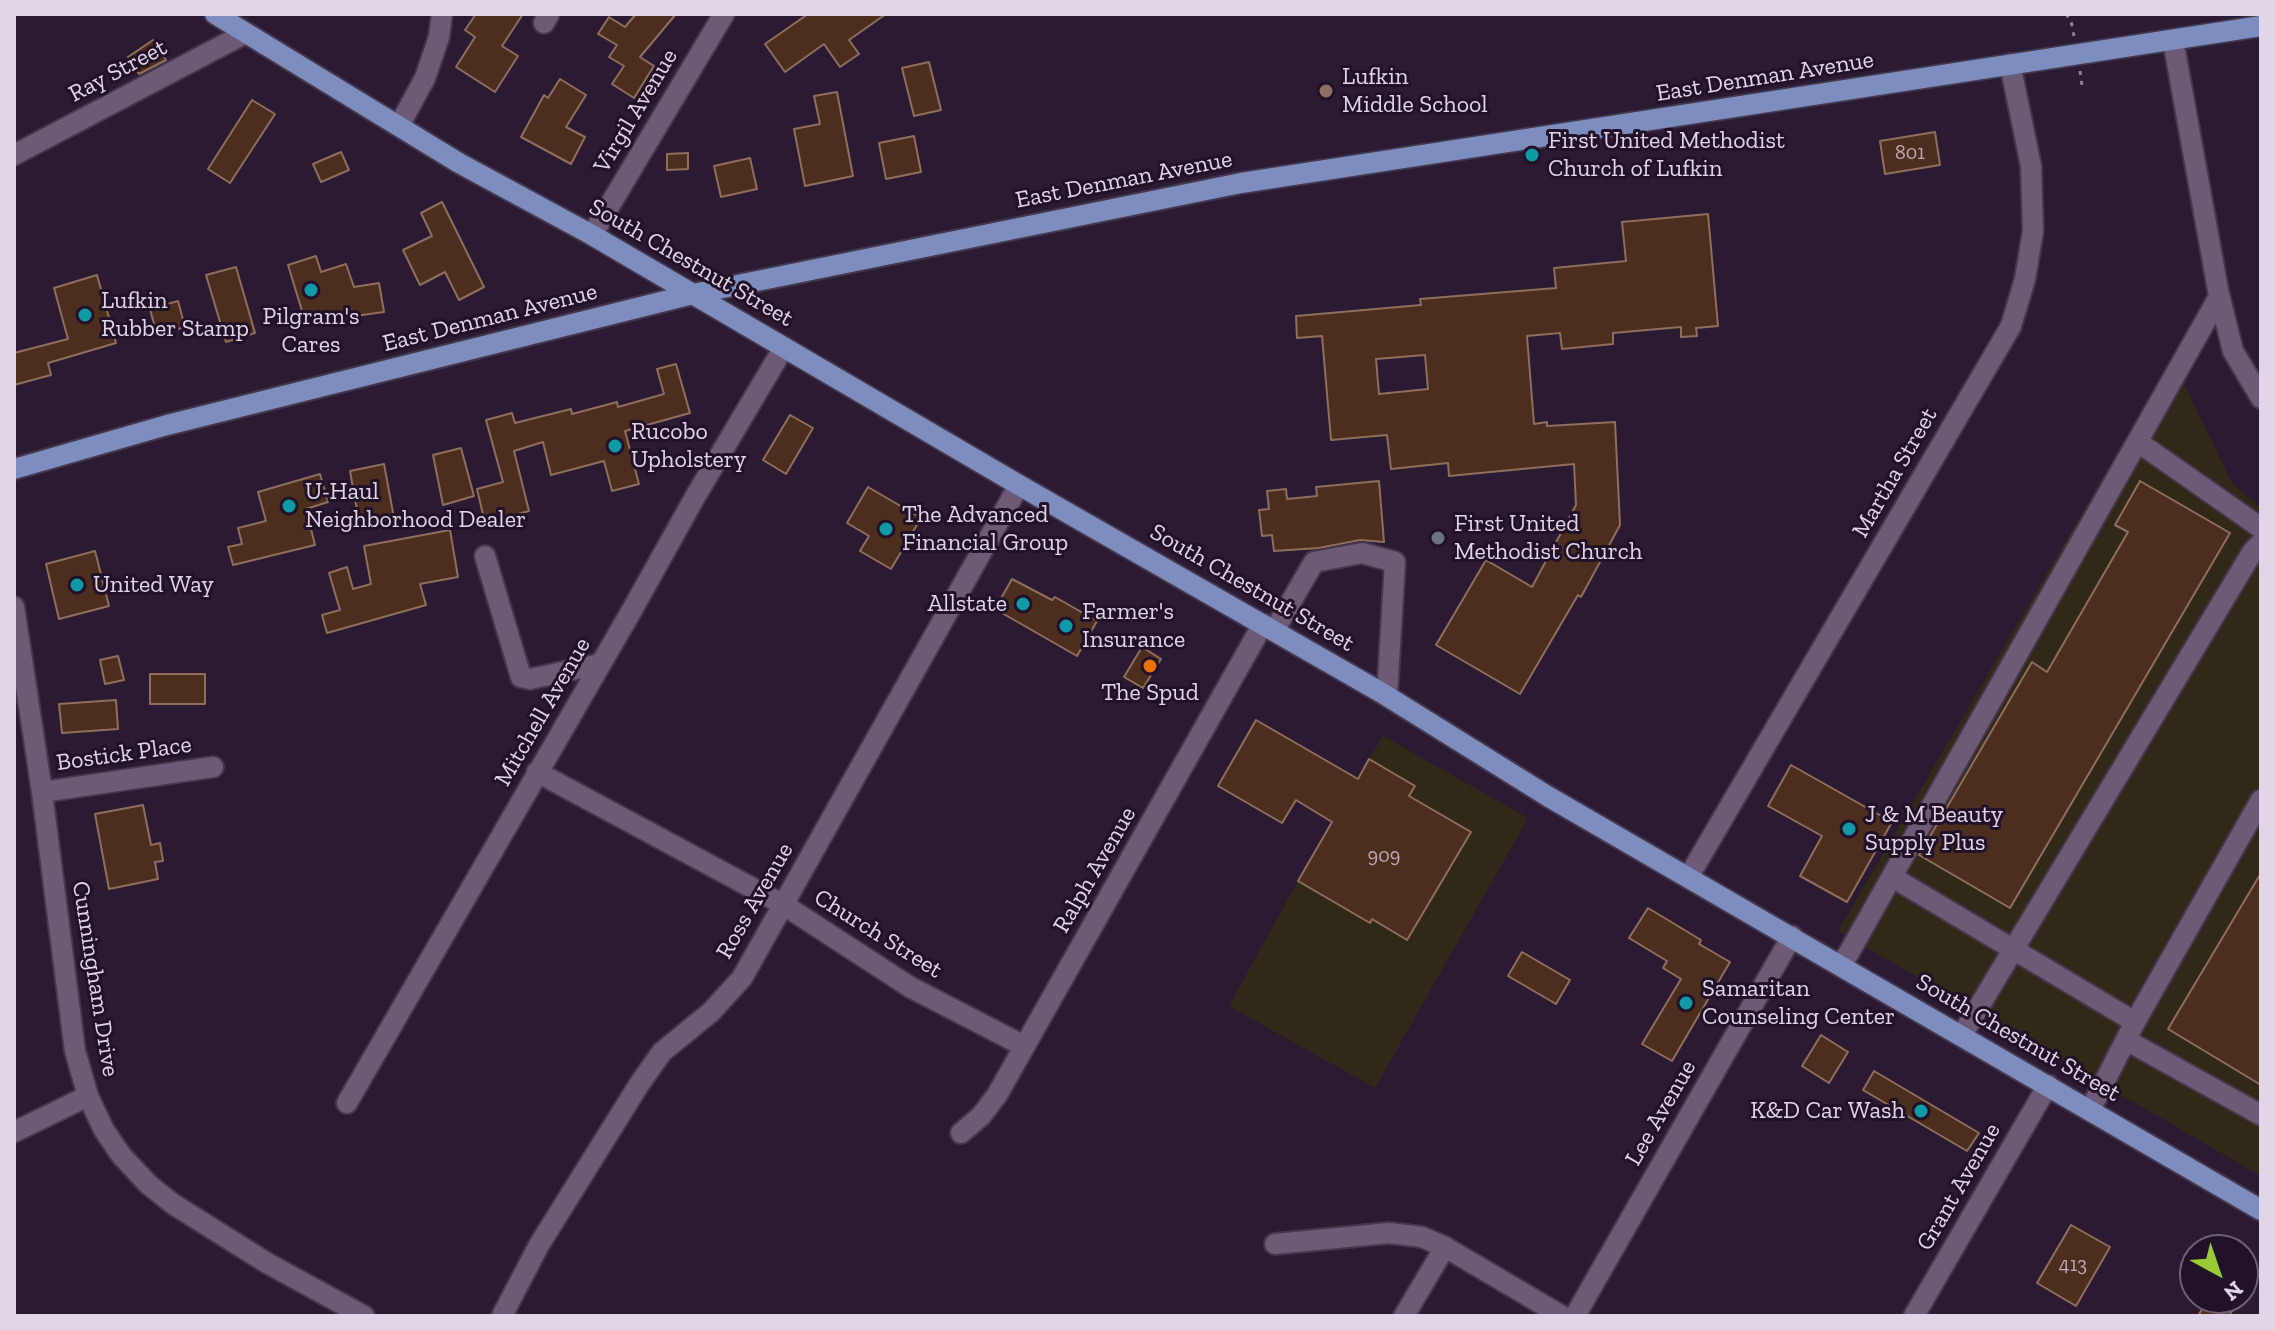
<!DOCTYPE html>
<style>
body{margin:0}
#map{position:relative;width:2275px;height:1330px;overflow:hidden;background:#2a1b33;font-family:"Zilla Slab",serif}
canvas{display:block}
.frame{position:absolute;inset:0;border:16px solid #e0d6e7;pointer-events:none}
.north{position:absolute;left:2179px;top:1234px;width:80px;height:80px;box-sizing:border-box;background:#211129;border:2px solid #6d6075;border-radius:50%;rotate:140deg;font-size:22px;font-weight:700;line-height:32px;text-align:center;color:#e0d6e7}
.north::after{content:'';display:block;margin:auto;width:28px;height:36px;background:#98cb36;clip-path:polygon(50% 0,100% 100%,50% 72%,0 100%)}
</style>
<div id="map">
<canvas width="2275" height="1330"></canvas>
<div class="frame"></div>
<div class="north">N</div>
</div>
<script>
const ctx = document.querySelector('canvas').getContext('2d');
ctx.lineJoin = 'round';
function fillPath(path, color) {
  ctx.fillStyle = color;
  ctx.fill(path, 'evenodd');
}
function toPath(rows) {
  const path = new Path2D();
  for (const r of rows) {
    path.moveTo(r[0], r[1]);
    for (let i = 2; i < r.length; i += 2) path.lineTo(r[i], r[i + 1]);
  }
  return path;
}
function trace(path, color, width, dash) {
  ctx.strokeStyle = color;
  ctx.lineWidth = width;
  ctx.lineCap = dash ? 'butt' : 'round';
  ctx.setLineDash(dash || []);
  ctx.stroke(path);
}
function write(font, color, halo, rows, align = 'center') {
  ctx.font = font + ' "Zilla Slab",serif';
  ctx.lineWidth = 6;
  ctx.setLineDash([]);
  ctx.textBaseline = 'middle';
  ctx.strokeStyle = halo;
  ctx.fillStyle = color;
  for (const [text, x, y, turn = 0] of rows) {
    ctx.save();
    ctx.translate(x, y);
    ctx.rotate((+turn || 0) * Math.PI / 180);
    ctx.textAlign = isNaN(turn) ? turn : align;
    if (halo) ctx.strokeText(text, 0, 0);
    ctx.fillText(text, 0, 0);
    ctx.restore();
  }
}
fillPath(toPath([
 [2172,359,2232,483,2261,509,2261,1176,1838,931],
 [1383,736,1528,818,1375,1088,1229,1006,1298,881]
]), '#302918');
const building = toPath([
 [476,14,523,14,502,46,518,56,495,92,456,67,475,37,465,30,476,14],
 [636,14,676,14,640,57,654,66,634,98,612,84,624,66,609,57,617,45,598,34,609,17,625,27,636,14],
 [808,14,886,14,849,40,859,54,840,67,824,44,785,72,765,44,808,14],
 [153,40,166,60,139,74,128,57,153,40],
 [929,62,941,110,914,116,902,68,929,62],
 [560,79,586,95,566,127,585,137,571,164,521,137,544,95,548,98,560,79],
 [837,92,853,176,805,186,794,129,820,124,814,96,837,92],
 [252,100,275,114,230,183,208,169,252,100],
 [1935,132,1940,165,1885,174,1880,141,1935,132],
 [914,136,921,172,886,179,879,143,914,136],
 [341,152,349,170,321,182,313,164,341,152],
 [688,153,688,169,667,170,667,154,688,153],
 [750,158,757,189,721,197,714,166,750,158],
 [442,202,484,287,459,300,445,272,420,285,403,250,432,236,421,213,442,202],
 [1708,214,1718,326,1696,328,1697,336,1681,337,1681,327,1613,333,1613,344,1562,349,1560,333,1527,336,1534,424,1547,422,1547,426,1615,422,1620,525,1581,597,1578,595,1520,694,1436,645,1486,560,1532,587,1576,505,1574,464,1449,476,1448,463,1391,469,1387,435,1331,440,1322,336,1297,338,1296,316,1421,305,1420,299,1556,288,1554,268,1626,261,1622,222,1708,214],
 [1425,355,1428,389,1379,394,1376,359,1425,355],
 [316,256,321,272,346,264,354,287,379,283,384,312,348,317,347,311,306,324,288,265,316,256],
 [236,267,255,333,226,342,206,275,236,267],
 [97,275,116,343,48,363,51,375,14,385,14,353,68,339,54,288,97,275],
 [178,301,185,327,157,335,150,309,178,301],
 [676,364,690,413,625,431,639,484,612,491,604,461,551,475,543,442,514,451,529,511,485,523,477,489,503,482,486,420,512,413,515,423,571,409,572,414,617,402,618,407,664,394,657,369,676,364],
 [790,415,813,428,786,474,763,460,790,415],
 [461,448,474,496,443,505,433,455,461,448],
 [384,464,394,518,360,527,350,471,384,464],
 [320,474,328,502,306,509,315,545,233,565,228,547,242,544,238,528,266,521,258,492,320,474],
 [1379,481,1384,542,1360,540,1319,548,1274,551,1272,535,1262,536,1259,510,1269,509,1267,491,1286,489,1287,499,1317,496,1316,487,1379,481],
 [2140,481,2230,533,2010,908,1919,855,2032,662,2047,672,2128,532,2115,525,2140,481],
 [868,487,921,518,891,569,860,551,869,536,847,523,868,487],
 [450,530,458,577,420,584,426,605,327,633,322,615,340,610,329,573,347,567,353,589,371,584,364,546,450,530],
 [95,551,109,606,59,619,46,564,95,551],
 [1012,579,1052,600,1055,597,1097,621,1077,656,995,609,1012,579],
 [1142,647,1161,659,1143,688,1124,677,1142,647],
 [118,656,124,680,105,684,100,660,118,656],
 [150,674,205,674,205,704,150,704,150,674],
 [116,700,118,729,62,733,59,704,116,700],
 [1256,720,1358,779,1369,759,1415,786,1409,796,1471,832,1407,940,1372,919,1370,923,1298,881,1332,822,1296,800,1282,823,1218,786,1256,720],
 [1791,765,1892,822,1847,902,1800,876,1822,836,1768,806,1791,765],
 [143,805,151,845,160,843,163,861,155,862,158,879,109,889,95,814,143,805],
 [2261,873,2261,1085,2168,1029,2261,873],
 [1648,908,1701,940,1699,944,1730,962,1672,1061,1642,1044,1681,979,1663,968,1667,961,1629,938,1648,908],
 [1522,952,1570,980,1556,1004,1508,976,1522,952],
 [1821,1035,1848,1052,1829,1083,1802,1066,1821,1035],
 [1874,1071,1979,1133,1967,1151,1863,1090,1874,1071],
 [2071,1225,2110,1247,2076,1306,2037,1283,2071,1225],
 [2209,1298,2240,1298,2229,1316,2198,1316,2209,1298]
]);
fillPath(building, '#4b2e1e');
trace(building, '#8f6e5c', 2);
const minor = toPath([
 [544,23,549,14],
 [2173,40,2218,290,2233,351,2261,398],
 [399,126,425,78,439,37,442,14],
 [14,155,246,33],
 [592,235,724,14],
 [2138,442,2261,528],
 [485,556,521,677,530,679,600,664],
 [14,607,42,792,75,1051,88,1096,104,1130,121,1155,148,1184,173,1204,267,1263,364,1316],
 [1274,631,1314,562,1362,553,1395,562,1387,696],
 [537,772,784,905,910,987,1024,1046],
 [42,792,213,767],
 [1689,876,2011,326,2025,279,2033,231,2031,166,2010,64],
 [1892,877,2135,1022],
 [1842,965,2219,297],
 [1962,1035,2253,551,2261,543],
 [2126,1040,2261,1115],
 [347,1103,632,610,695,497,784,347],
 [2090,1110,2135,1022,2261,800],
 [14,1132,88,1096],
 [961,1133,981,1116,997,1095,1263,624],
 [1275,1244,1389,1233,1422,1237,1445,1247,1562,1316],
 [502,1316,539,1245,640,1083,662,1052,711,1012,742,978,1019,485],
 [1404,1316,1445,1247],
 [1575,1316,1792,936],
 [1914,1316,2048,1085]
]);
const major = toPath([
 [215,14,459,163,592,235,1019,485,1382,693,1549,797,2261,1210],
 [14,469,167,425,693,294,1241,183,2261,26]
]);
trace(minor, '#44374c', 24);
trace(major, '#44374c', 24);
trace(toPath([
 [2066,14,2071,21,2074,36],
 [2080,71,2082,86]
]), '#8d8094', 3, [4, 6]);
trace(minor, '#6c5a77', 20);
trace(major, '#7d8dbe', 20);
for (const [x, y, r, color] of [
 [1326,91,8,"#8d6e63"],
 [1532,155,8,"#0f9aa8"],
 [311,290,8,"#0f9aa8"],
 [85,315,8,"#0f9aa8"],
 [615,446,8,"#0f9aa8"],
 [289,506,8,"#0f9aa8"],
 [886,529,8,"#0f9aa8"],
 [1438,538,8,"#6b7280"],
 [77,585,8,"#0f9aa8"],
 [1023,604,8,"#0f9aa8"],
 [1066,626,8,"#0f9aa8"],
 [1150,666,8,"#e8710a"],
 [1849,829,8,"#0f9aa8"],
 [1686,1003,8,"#0f9aa8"],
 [1921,1111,8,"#0f9aa8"]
]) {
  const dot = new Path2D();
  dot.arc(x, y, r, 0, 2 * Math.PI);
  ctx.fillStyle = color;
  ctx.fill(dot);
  trace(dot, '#211129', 3);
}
write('20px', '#bbacb5', null, [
 ["801",1910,153],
 ["909",1384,856],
 ["413",2073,1265]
]);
write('24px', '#e0d6e7', '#211129', [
 ["Ray Street",118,71,-28],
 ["East Denman Avenue",1765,77,-9],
 ["Virgil Avenue",636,111,-59],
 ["East Denman Avenue",1124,180,-11],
 ["South Chestnut Street",691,263,30],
 ["East Denman Avenue",490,318,-14],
 ["Martha Street",1895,473,-60],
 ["South Chestnut Street",1252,588,30],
 ["Mitchell Avenue",543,712,-60],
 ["Bostick Place",124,754,-8],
 ["Ralph Avenue",1095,870,-60],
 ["Ross Avenue",755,901,-60],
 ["Church Street",878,934,32],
 ["Cunningham Drive",95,979,81],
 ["South Chestnut Street",2018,1038,30],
 ["Lee Avenue",1661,1113,-60],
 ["Grant Avenue",1959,1187,-60]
]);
write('24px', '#e0d6e7', '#211129', [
 ["Lufkin",1342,77],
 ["Middle School",1342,105],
 ["First United Methodist",1548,141],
 ["Church of Lufkin",1548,169],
 ["Lufkin",101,301],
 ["Rubber Stamp",101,329],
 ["Pilgram's",311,317,"center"],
 ["Cares",311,345,"center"],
 ["Rucobo",631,432],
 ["Upholstery",631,460],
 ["U-Haul",305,492],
 ["Neighborhood Dealer",305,520],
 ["The Advanced",902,515],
 ["Financial Group",902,543],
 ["First United",1454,524],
 ["Methodist Church",1454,552],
 ["United Way",93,585],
 ["Allstate",1007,604,"right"],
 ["Farmer's",1082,612],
 ["Insurance",1082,640],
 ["The Spud",1150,693,"center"],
 ["J & M Beauty",1865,815],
 ["Supply Plus",1865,843],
 ["Samaritan",1702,989],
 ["Counseling Center",1702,1017],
 ["K&D Car Wash",1905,1111,"right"]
], 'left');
</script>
